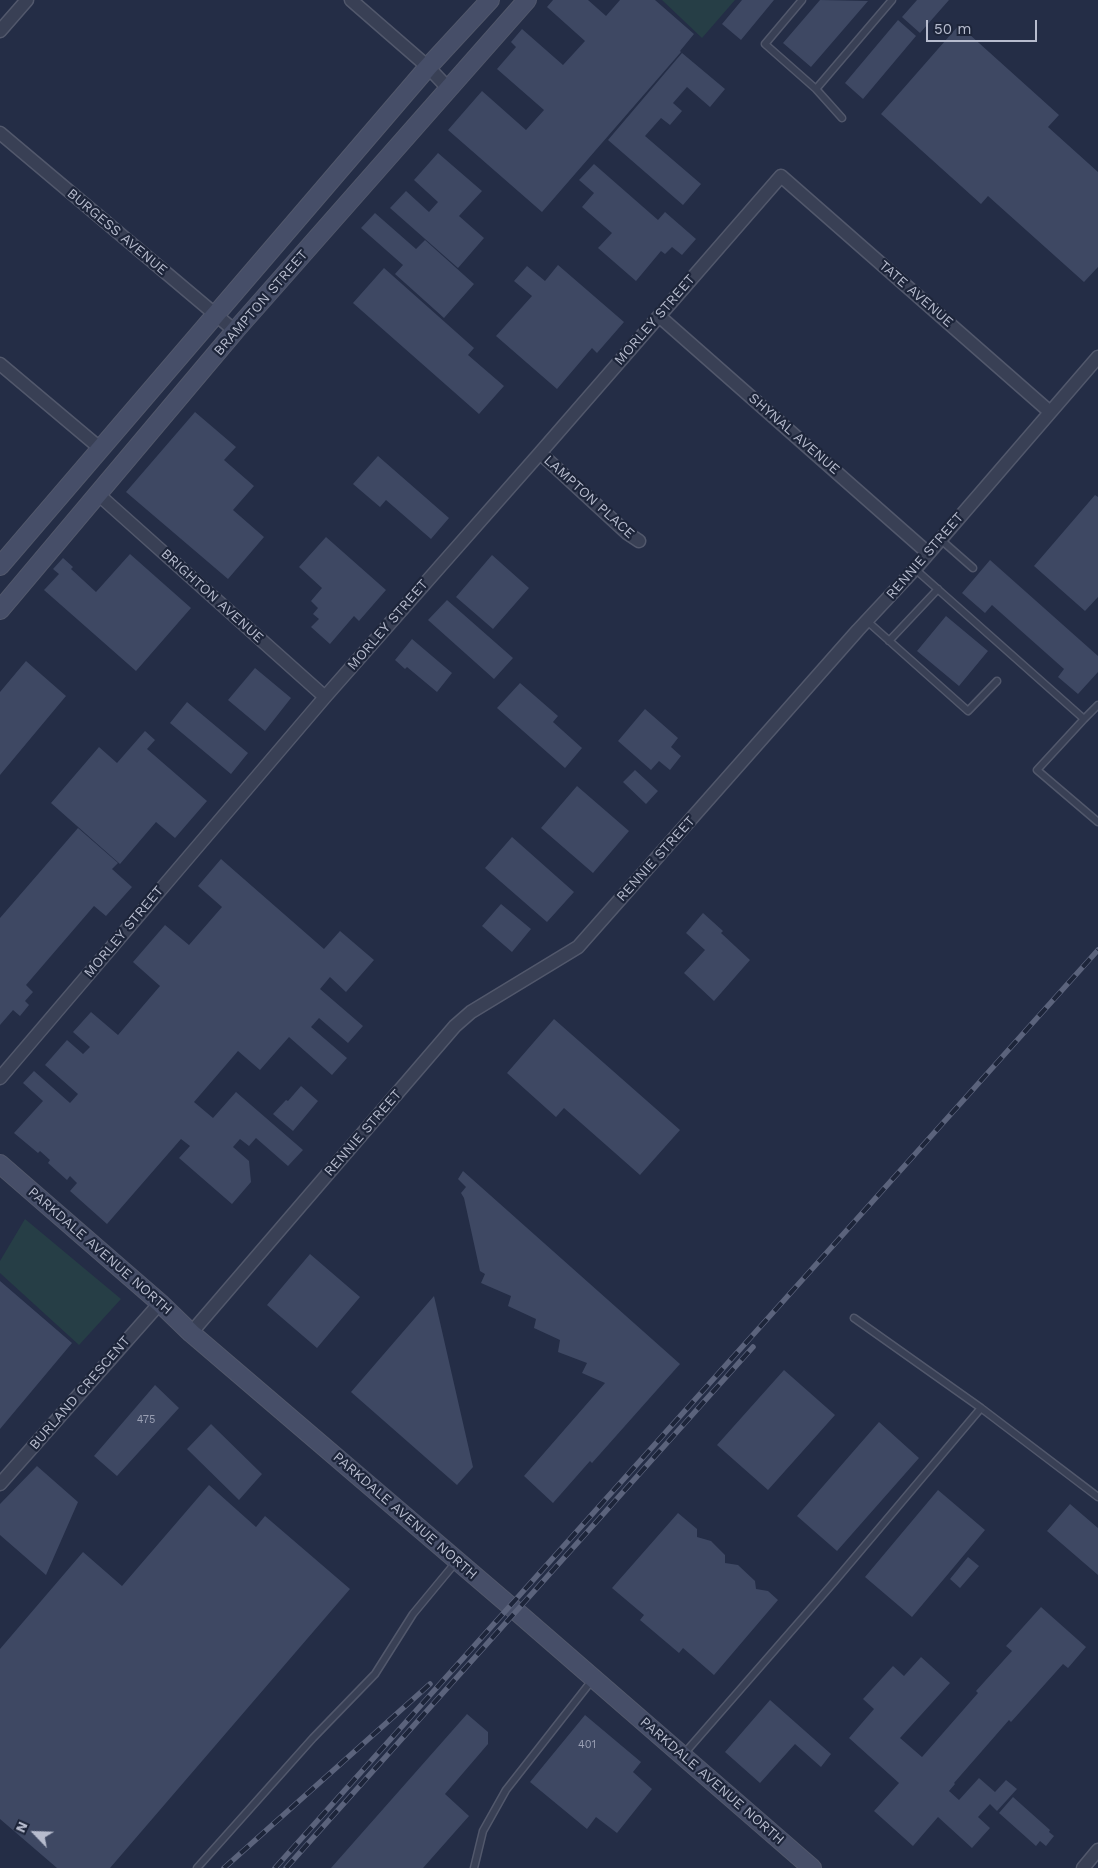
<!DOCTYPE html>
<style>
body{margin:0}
#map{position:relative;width:1098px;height:1868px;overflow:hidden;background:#242d46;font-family:"Work Sans",sans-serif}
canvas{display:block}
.north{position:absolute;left:10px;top:1808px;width:50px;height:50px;-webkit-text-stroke:4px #1d253a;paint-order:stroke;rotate:294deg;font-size:14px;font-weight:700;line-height:20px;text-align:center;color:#b7bcce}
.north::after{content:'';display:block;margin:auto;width:18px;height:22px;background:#b7bcce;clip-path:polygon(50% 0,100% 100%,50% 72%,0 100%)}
.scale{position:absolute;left:926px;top:20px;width:111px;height:22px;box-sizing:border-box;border:2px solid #b7bcce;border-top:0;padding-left:6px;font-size:15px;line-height:18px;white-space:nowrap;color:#b7bcce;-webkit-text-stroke:4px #1d253a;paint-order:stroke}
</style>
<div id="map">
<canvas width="1098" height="1868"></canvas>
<div class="north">N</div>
<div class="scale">50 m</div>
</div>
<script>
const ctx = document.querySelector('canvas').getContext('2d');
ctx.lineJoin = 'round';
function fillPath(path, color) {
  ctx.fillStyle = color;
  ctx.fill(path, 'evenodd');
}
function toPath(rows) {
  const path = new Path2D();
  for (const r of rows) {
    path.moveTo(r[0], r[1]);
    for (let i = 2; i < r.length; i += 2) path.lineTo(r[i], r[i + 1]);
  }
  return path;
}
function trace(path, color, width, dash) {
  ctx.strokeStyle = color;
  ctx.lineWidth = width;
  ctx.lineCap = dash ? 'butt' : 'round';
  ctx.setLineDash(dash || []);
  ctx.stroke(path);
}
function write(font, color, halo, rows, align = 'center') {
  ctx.font = font + ' "Work Sans",sans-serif';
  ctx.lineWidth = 4.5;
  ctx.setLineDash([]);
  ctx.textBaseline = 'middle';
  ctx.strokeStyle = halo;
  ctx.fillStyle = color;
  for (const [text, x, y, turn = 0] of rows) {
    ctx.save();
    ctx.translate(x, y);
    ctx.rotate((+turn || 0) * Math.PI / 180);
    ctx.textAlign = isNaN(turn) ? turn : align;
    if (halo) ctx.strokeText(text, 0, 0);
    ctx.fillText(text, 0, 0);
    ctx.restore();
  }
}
fillPath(toPath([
 [662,0,735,0,702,38],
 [25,1219,121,1299,79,1345,0,1273,0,1261]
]), '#263e46');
fillPath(toPath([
 [553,0,588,0,606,16,620,0,655,0,694,34,680,51,681,52,542,212,448,130,482,91,526,130,544,110,497,69,516,47,511,42,522,29,563,65,585,41,547,7],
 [742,0,774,0,741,40,722,24],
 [820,0,868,1,811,67,783,43],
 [917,0,949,0,920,33,902,17],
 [898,20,916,36,863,99,845,83],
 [959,25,1059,115,1048,127,1098,172,1098,267,1084,282,988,196,981,204,881,114],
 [682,53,725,89,710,107,687,87,673,103,682,111,670,125,661,118,645,136,701,184,683,205,608,140],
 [438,153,482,191,459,216,484,238,458,268,390,208,406,191,429,212,438,202,414,180],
 [594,164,658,220,665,212,696,239,682,255,672,247,665,254,661,251,636,281,598,248,612,233,582,207,594,193,579,180],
 [375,213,416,249,425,240,474,284,444,318,395,274,403,265,361,228],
 [558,265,624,322,597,353,592,348,557,389,496,336,532,296,514,281,527,266,545,281],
 [384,268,474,348,468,355,504,386,479,414,353,303],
 [195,412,236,447,224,460,254,486,233,510,264,537,228,579,126,492],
 [378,456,449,518,431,539,386,500,380,507,353,484],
 [1095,495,1098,497,1098,597,1085,611,1034,566],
 [326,537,386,590,359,621,354,616,330,644,311,627,319,619,313,614,318,608,311,601,322,588,299,567],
 [130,554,191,608,136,671,44,590,59,574,53,569,63,558,73,567,71,569,96,592],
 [492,555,529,588,493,629,456,597],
 [990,560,1098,656,1098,672,1078,694,1058,677,1064,669,992,605,985,613,962,593],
 [447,600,513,658,494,679,428,620],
 [946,616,988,651,959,686,917,651],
 [412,639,452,673,437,692,407,667,405,669,395,660],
 [26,661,66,696,0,775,0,692],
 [255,668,291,698,265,731,228,700],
 [520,683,558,716,553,722,582,748,565,768,497,708],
 [187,702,248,753,231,774,170,723],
 [645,709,678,738,671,747,681,756,670,770,659,761,651,770,618,741],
 [145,731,155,740,147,749,207,801,175,838,156,822,120,864,51,803,99,747,117,763],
 [635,770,658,791,646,804,623,782],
 [577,786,629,831,593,873,541,828],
 [78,828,118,863,112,869,132,887,106,916,94,906,26,985,33,992,25,1001,29,1005,20,1016,13,1010,0,1025,0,918],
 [512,837,574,892,547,922,485,868],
 [221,859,324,949,340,931,374,960,346,992,330,977,320,989,363,1026,348,1043,319,1018,311,1027,347,1058,332,1075,289,1037,260,1070,238,1051,194,1102,213,1118,236,1092,303,1150,288,1166,256,1138,249,1146,240,1139,233,1147,249,1161,251,1182,232,1204,179,1158,190,1146,181,1139,107,1224,70,1191,77,1183,70,1176,67,1180,48,1163,50,1160,40,1151,38,1153,14,1133,43,1101,23,1083,34,1071,70,1103,78,1094,45,1065,67,1040,83,1054,90,1047,73,1032,91,1012,118,1035,160,986,133,962,165,925,189,945,222,907,198,886],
 [501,904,531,929,512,952,482,926],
 [703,913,723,931,721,933,750,960,714,1001,684,973,705,950,686,933],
 [554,1019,680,1130,640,1175,564,1108,556,1117,507,1073],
 [301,1086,318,1101,293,1131,273,1114,286,1100,288,1101],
 [463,1171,680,1364,592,1463,590,1461,553,1503,524,1476,605,1383,582,1373,587,1363,558,1352,560,1340,534,1328,536,1319,508,1306,511,1296,481,1283,485,1274,480,1271,464,1198,461,1193,466,1187,458,1179],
 [310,1254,360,1297,317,1348,267,1305],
 [0,1281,72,1343,0,1429],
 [434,1296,473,1467,457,1485,351,1392],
 [784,1370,835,1415,768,1490,717,1445],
 [155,1385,179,1408,117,1476,94,1456],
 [879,1422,919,1458,837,1551,797,1516],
 [211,1424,262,1474,239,1500,187,1449],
 [37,1466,78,1502,46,1575,0,1535,0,1504],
 [209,1485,256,1527,265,1516,350,1589,110,1868,57,1868,0,1819,0,1649,83,1552,122,1586],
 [938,1490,985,1530,912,1617,865,1577],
 [1070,1504,1098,1528,1098,1575,1047,1531],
 [678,1513,697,1529,697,1537,711,1541,725,1555,725,1563,738,1565,755,1581,756,1589,768,1591,778,1600,714,1675,683,1648,679,1653,640,1620,644,1615,612,1588],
 [968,1557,979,1566,960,1588,950,1579],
 [1041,1607,1086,1647,1068,1668,1063,1664,1011,1722,1009,1720,954,1783,955,1784,949,1791,959,1800,979,1778,995,1792,1006,1780,1017,1789,997,1811,990,1804,978,1817,990,1828,972,1848,938,1817,913,1846,874,1811,899,1783,849,1738,874,1709,863,1699,893,1666,904,1676,921,1657,950,1683,900,1738,922,1757,978,1693,976,1691,1012,1651,1006,1646],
 [770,1700,831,1754,821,1767,795,1744,760,1783,725,1752],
 [467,1714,488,1732,488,1744,445,1794,469,1816,423,1868,331,1868],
 [585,1715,641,1762,633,1772,652,1789,617,1833,596,1817,587,1829,530,1782],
 [1013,1797,1050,1830,1049,1832,1054,1836,1046,1846,1040,1841,1036,1846,999,1813]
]), '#3e4863');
const lane = toPath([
 [802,0,765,44,816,89,892,0],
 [816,89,842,118],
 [940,539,973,568],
 [915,569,1084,719,1037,770,1098,822],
 [867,621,968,711,997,681],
 [889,641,938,589],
 [1084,719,1098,705],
 [981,1408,1098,1497],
 [683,1755,834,1582,981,1408,854,1318],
 [197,1868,313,1738,375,1674,413,1614,456,1562],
 [474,1868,483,1831,506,1790,593,1679]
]);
const street = toPath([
 [351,0,428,67,448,88],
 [0,31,27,0],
 [0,133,235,331],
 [659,316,928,553],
 [0,364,101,449],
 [540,453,627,533,639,541],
 [99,495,325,697],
 [0,1078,325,697,540,453,781,176,1050,412],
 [191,1333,455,1026,471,1012,578,947,858,630,915,569,1098,357],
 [0,1484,160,1303],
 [1083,1868,1098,1850]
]);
const secondary = toPath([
 [0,566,428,67,490,0],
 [0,610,235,331,527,0],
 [0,1164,160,1303,191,1333,516,1611,812,1868]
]);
trace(lane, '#52586c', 9);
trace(street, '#52586c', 15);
trace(secondary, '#52586c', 20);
trace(lane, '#394055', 6);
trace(street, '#394055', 12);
trace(secondary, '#464e68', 18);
const rail = toPath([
 [224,1868,430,1684],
 [275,1868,1098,950],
 [286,1868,753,1347]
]);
trace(rail, '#5b637c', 5.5);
trace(rail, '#1d253a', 4, [11]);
write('11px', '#999fb3', null, [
 ["475",146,1420],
 ["401",587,1745]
]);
write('14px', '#b7bcce', '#1d253a', [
 ["BURGESS AVENUE",117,232,40],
 ["TATE AVENUE",916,294,41],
 ["BRAMPTON STREET",261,303,-49],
 ["MORLEY STREET",655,320,-49],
 ["SHYNAL AVENUE",794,434,41],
 ["LAMPTON PLACE",589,497,42],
 ["RENNIE STREET",925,556,-49],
 ["BRIGHTON AVENUE",212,596,42],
 ["MORLEY STREET",388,625,-49],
 ["RENNIE STREET",656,859,-48],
 ["MORLEY STREET",124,932,-50],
 ["RENNIE STREET",363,1133,-49],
 ["PARKDALE AVENUE NORTH",100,1251,41],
 ["BURLAND CRESCENT",80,1393,-49],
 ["PARKDALE AVENUE NORTH",405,1516,41],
 ["PARKDALE AVENUE NORTH",712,1781,41]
]);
</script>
